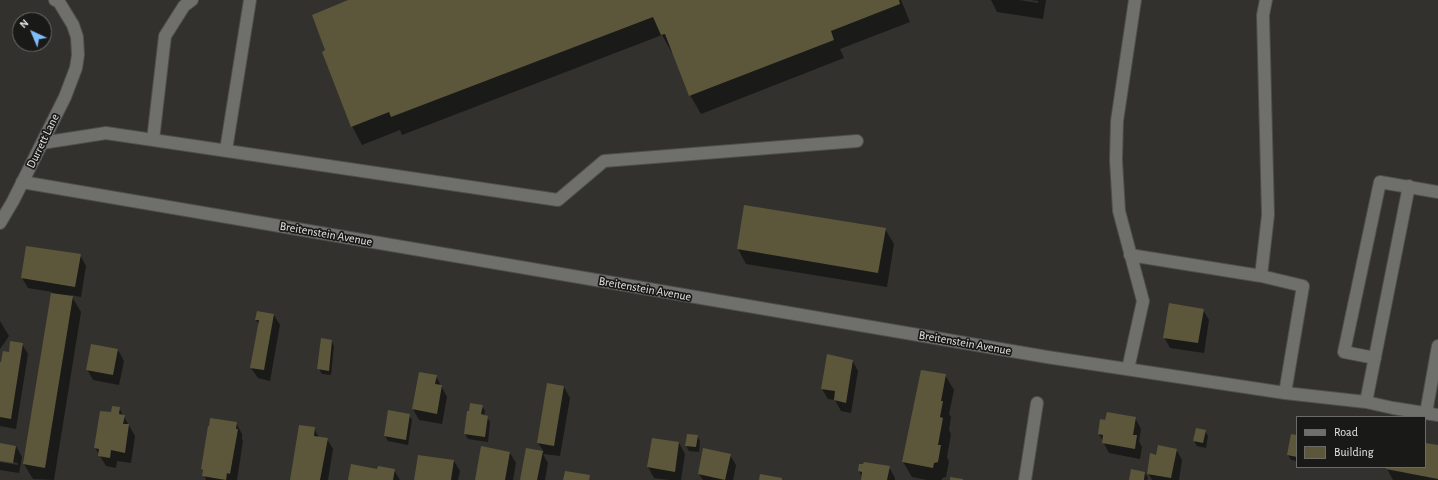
<!DOCTYPE html>
<style>
body{margin:0}
#map{position:relative;width:1438px;height:480px;overflow:hidden;background:#32312e;font-family:"Alegreya Sans",sans-serif}
canvas{display:block}
.legend{position:absolute;left:1296px;top:416px;width:130px;height:52px;box-sizing:border-box;background:#191917;border:1px solid #6b6b69;margin:0;padding:5px 7px;list-style:none;font-size:12px;color:#e7e6e4}
.legend li{display:flex;align-items:center;gap:8px;height:20px}
.legend b{width:20px;border:1px solid #6b6b69}
.north{position:absolute;left:12px;top:12px;width:40px;height:40px;box-sizing:border-box;background:#191917;border:1px solid #6b6b69;border-radius:50%;rotate:316deg;font-size:11px;font-weight:700;line-height:16px;text-align:center;color:#e7e6e4}
.north::after{content:'';display:block;margin:auto;width:14px;height:18px;background:#81bdfa;clip-path:polygon(50% 0,100% 100%,50% 72%,0 100%)}
</style>
<div id="map">
<canvas width="1438" height="480"></canvas>
<ul class="legend">
<li><b style="height:5px;background:#6f6f6b"></b>Road</li>
<li><b style="height:11px;background:#5c573a"></b>Building</li>
</ul>
<div class="north">N</div>
</div>
<script>
const ctx = document.querySelector('canvas').getContext('2d');
ctx.lineJoin = 'round';
function fillPath(path, color) {
  ctx.fillStyle = color;
  ctx.fill(path, 'evenodd');
}
function toPath(rows) {
  const path = new Path2D();
  for (const r of rows) {
    path.moveTo(r[0], r[1]);
    for (let i = 2; i < r.length; i += 2) path.lineTo(r[i], r[i + 1]);
  }
  return path;
}
function trace(path, color, width, dash) {
  ctx.strokeStyle = color;
  ctx.lineWidth = width;
  ctx.lineCap = dash ? 'butt' : 'round';
  ctx.setLineDash(dash || []);
  ctx.stroke(path);
}
function write(font, color, halo, rows, align = 'center') {
  ctx.font = font + ' "Alegreya Sans",sans-serif';
  ctx.lineWidth = 3.5;
  ctx.setLineDash([]);
  ctx.textBaseline = 'middle';
  ctx.strokeStyle = halo;
  ctx.fillStyle = color;
  for (const [text, x, y, turn = 0] of rows) {
    ctx.save();
    ctx.translate(x, y);
    ctx.rotate((+turn || 0) * Math.PI / 180);
    ctx.textAlign = isNaN(turn) ? turn : align;
    if (halo) ctx.strokeText(text, 0, 0);
    ctx.fillText(text, 0, 0);
    ctx.restore();
  }
}
fillPath(toPath([
 [349,0,901,0,910,22,840,49,844,58,701,114,690,95,674,52,672,53,662,35,402,135,400,130,362,145,352,126,327,50],
 [991,0,1019,0,1038,3,1038,1,1031,0,1046,0,1043,19,997,12],
 [745,206,885,229,894,244,887,287,746,264,738,249],
 [80,255,86,266,81,297,71,295,81,312,54,480,33,479,24,464,52,292,28,288,22,278],
 [1203,310,1209,320,1204,353,1170,348,1164,337],
 [274,315,280,325,270,381,258,378,251,368,259,325,256,320],
 [0,321,9,336,0,349],
 [331,340,334,346,331,375,322,374,319,369],
 [22,344,28,354,16,429,0,426,0,363],
 [118,350,124,361,119,385,93,380,87,369],
 [852,360,858,371,851,413,841,411,835,400,828,399,822,389],
 [945,375,954,390,949,414,951,417,949,430,951,434,947,457,949,461,946,477,942,478,942,480,927,480,912,477,903,462],
 [436,376,447,397,442,424,419,420,413,409],
 [548,385,564,387,570,398,560,456,543,454,548,463,545,480,521,480,527,449,544,452,538,443],
 [482,406,485,411,484,416,487,417,490,422,488,442,468,439,465,434],
 [119,408,135,436,131,463,117,461,116,468,106,466,95,448,112,413],
 [409,415,412,420,408,445,388,441,385,436],
 [1135,418,1141,429,1139,441,1142,447,1140,459,1109,453,1099,434],
 [236,423,242,434,242,439,243,441,237,480,206,480,202,469],
 [314,428,319,438,327,439,333,449,328,480,291,480],
 [1205,431,1208,436,1206,448,1197,446,1194,441],
 [697,436,700,441,699,452,689,451,686,446],
 [1297,436,1297,461,1291,460,1288,455],
 [679,443,685,454,681,480,669,480,654,478,648,467],
 [0,444,16,446,22,457,19,473,0,470,0,462,18,465,18,463,0,460],
 [1425,444,1438,446,1438,480,1393,480,1387,469,1388,467,1425,467],
 [1176,449,1182,460,1179,480,1152,480,1148,473,1157,456],
 [510,453,516,463,513,480,476,480],
 [730,455,736,465,733,480,703,480,699,474],
 [454,461,460,471,458,480,415,480],
 [889,467,895,478,895,480,862,480,862,477,859,471],
 [378,470,394,470,400,480,349,480],
 [1145,473,1148,478,1147,480,1130,480]
]), '#0007');
fillPath(toPath([
 [348,0,899,0,900,4,831,31,834,40,689,96,665,34,661,35,653,17,391,117,389,112,351,127,322,52,325,50,312,15],
 [744,205,886,228,878,273,737,249],
 [26,246,81,254,75,287,21,278],
 [51,293,73,296,45,468,23,464],
 [1169,303,1204,309,1198,343,1163,338],
 [257,311,274,314,264,370,250,368,259,320,255,320],
 [321,338,332,340,329,371,317,369],
 [10,341,23,343,11,419,0,417,0,362,1,362,3,351,9,352],
 [91,344,118,349,113,375,86,370],
 [827,354,853,360,846,403,834,400,835,391,821,389],
 [921,370,946,374,941,401,943,401,940,417,943,418,938,445,941,445,938,462,934,463,933,468,902,462],
 [419,372,437,375,435,384,442,385,437,414,412,409],
 [547,383,564,386,554,446,537,443],
 [470,403,483,405,481,414,488,416,485,437,464,434,467,411,469,411],
 [112,406,120,407,119,414,125,415,123,424,129,424,125,453,111,450,110,458,98,456,99,449,94,448,100,411,111,412],
 [388,410,410,414,406,440,384,436],
 [1107,412,1136,417,1133,435,1137,435,1135,449,1102,443,1103,435,1098,434,1100,419,1105,420],
 [210,418,237,422,236,429,238,429,230,474,227,473,226,480,202,476,203,470,201,469,208,426,209,426],
 [299,425,315,427,314,436,328,438,320,480,290,480],
 [1196,428,1206,430,1203,443,1193,441],
 [687,434,698,435,696,447,685,446],
 [1291,434,1297,435,1297,457,1287,455],
 [652,438,679,442,675,472,647,467],
 [0,443,16,446,13,463,0,461],
 [1425,443,1438,445,1438,479,1386,469,1387,467,1425,467],
 [1158,445,1177,449,1171,478,1147,474,1150,453,1156,455],
 [481,446,510,452,505,480,475,480],
 [526,448,543,451,537,480,520,480],
 [703,448,731,454,725,480,698,474],
 [418,455,454,460,451,480,414,480],
 [864,462,890,466,887,480,861,480,862,472,858,471,859,464,863,464],
 [351,464,377,469,378,466,395,469,393,480,348,480],
 [1131,469,1145,472,1144,480,1129,480],
 [565,471,590,475,589,480,563,480],
 [760,474,782,478,782,480,759,480],
 [950,477,963,479,963,480,950,480]
]), '#5c573a');
const minor = toPath([
 [1266,0,1263,15,1268,215,1261,276,1303,286,1285,393],
 [153,140,165,36,184,6,192,0],
 [42,143,106,133,558,200,604,161,857,141],
 [226,150,250,0],
 [22,182,1047,357,1285,393,1366,402,1393,408,1438,415],
 [0,223,13,201,65,97,76,68,78,55,77,37,73,25,59,2,55,0],
 [1130,255,1261,276],
 [1375,358,1344,352,1380,182,1438,192],
 [1128,369,1143,301,1119,211,1116,160,1117,121,1135,0],
 [1366,402,1409,186],
 [1426,413,1438,346],
 [1025,480,1037,403]
]);
trace(minor, '#4f4e4c', 14);
trace(minor, '#6f6f6b', 12);
write('12px', '#e7e6e4', '#191917', [
 ["Durrett Lane",43,141,-64],
 ["Breitenstein Avenue",326,234,10],
 ["Breitenstein Avenue",645,289,10],
 ["Breitenstein Avenue",965,343,10]
]);
</script>
